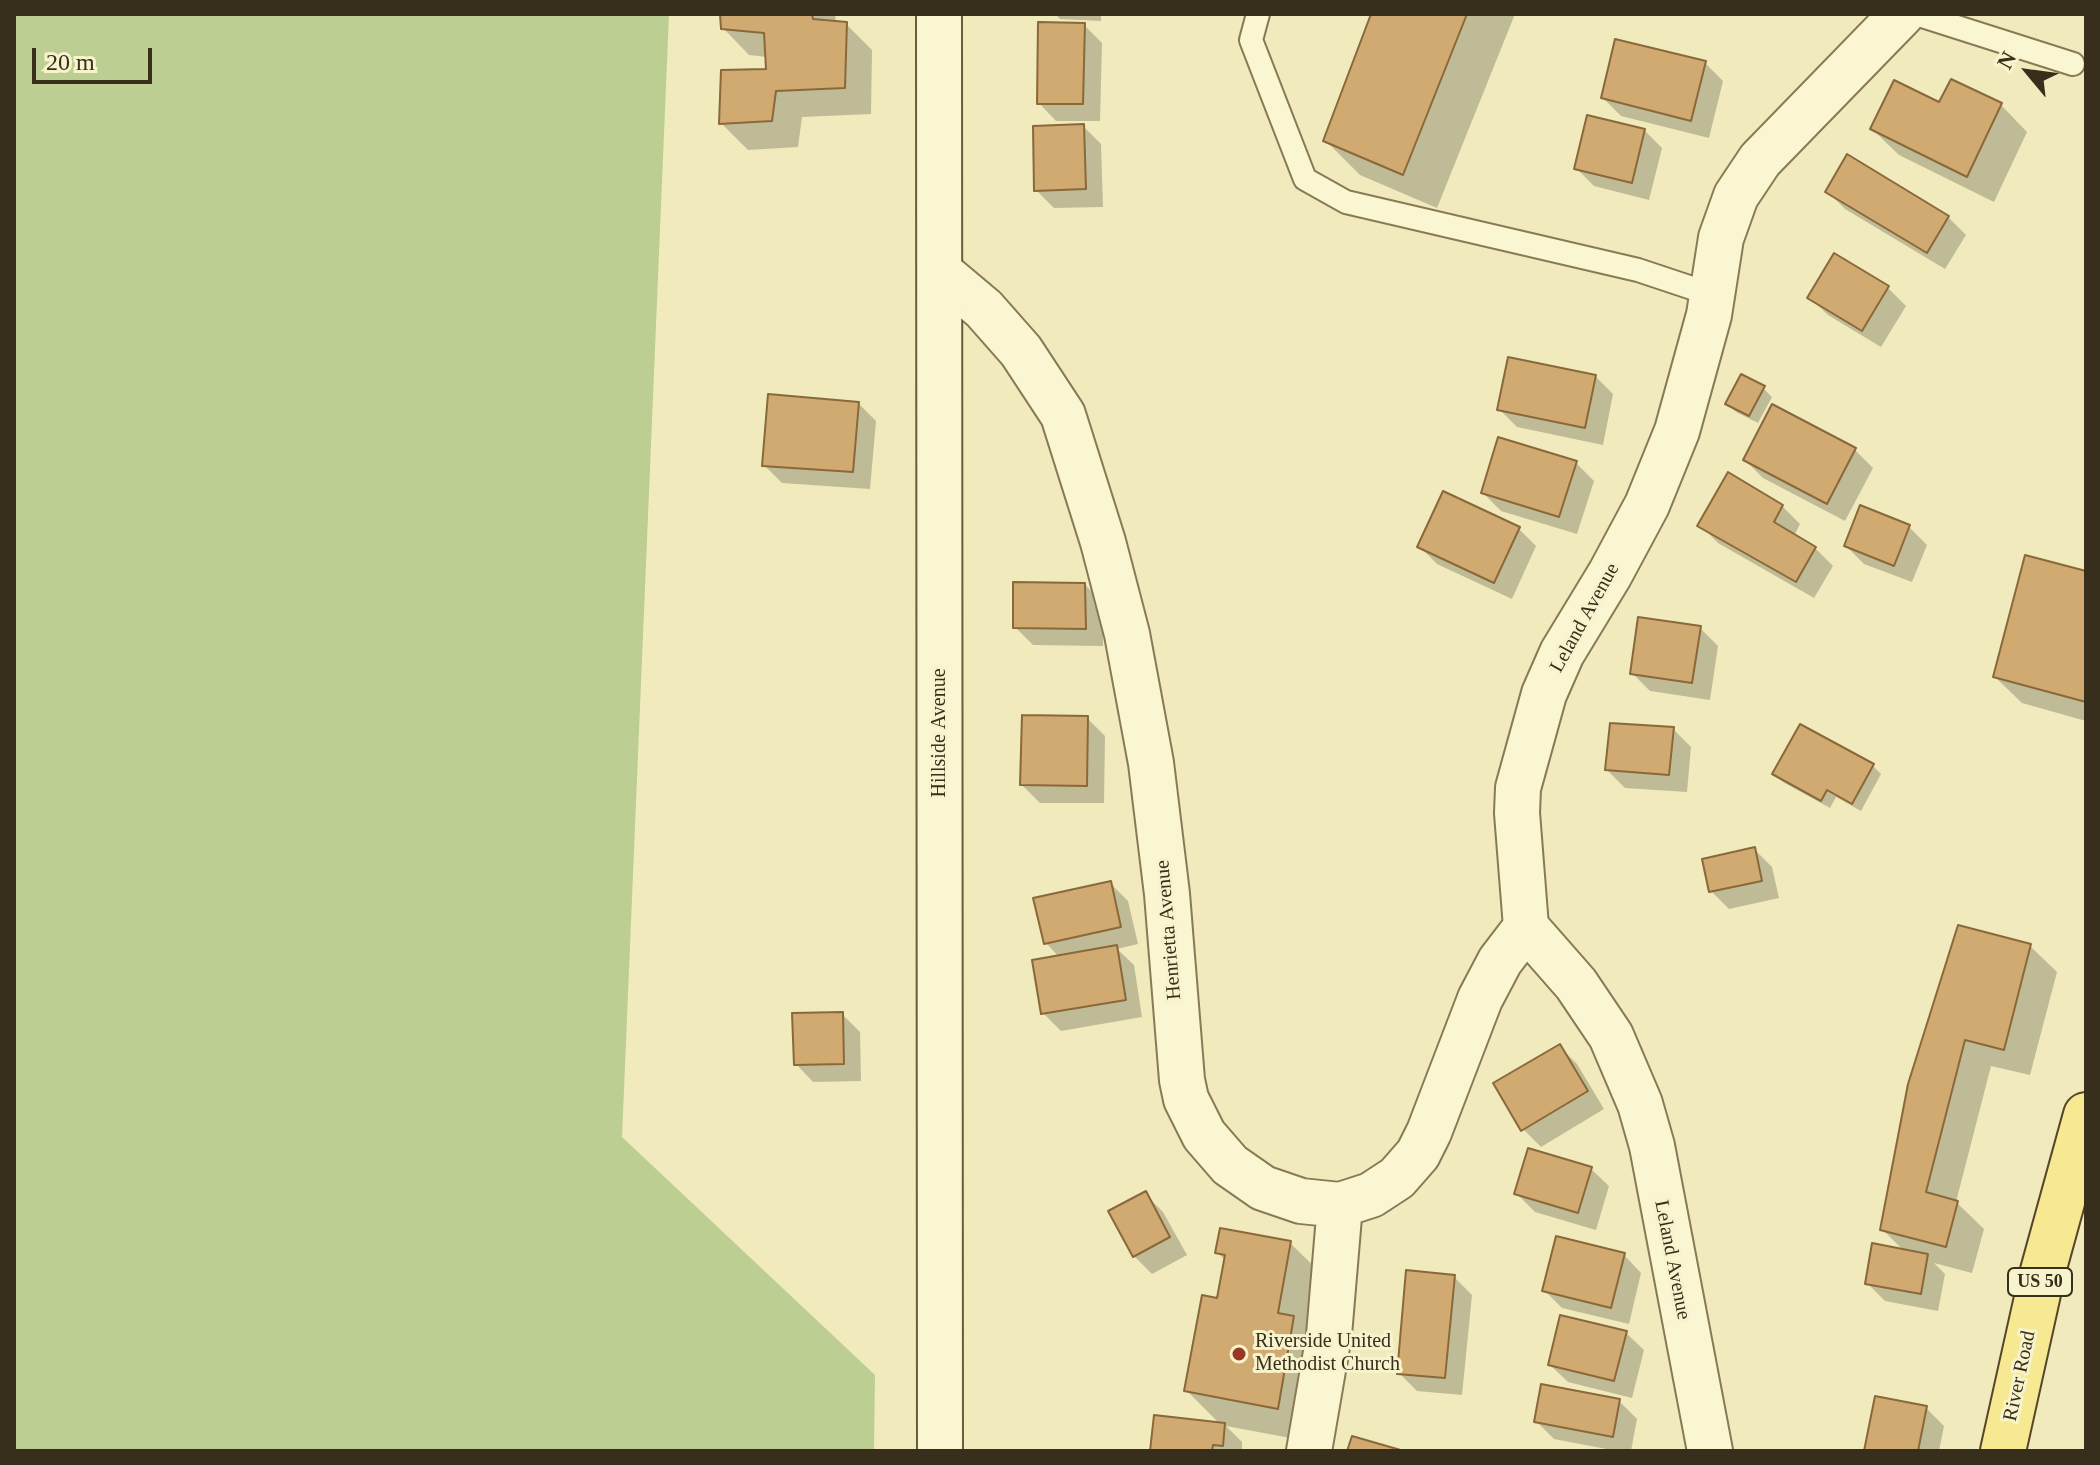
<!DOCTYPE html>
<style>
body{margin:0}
#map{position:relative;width:2100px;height:1465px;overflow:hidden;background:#f0eabd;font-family:Georgia,serif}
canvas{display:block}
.frame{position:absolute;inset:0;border:16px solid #372e1b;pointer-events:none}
.north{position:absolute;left:1988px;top:32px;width:80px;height:80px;-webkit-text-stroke:6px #f7f3cd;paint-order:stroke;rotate:299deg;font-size:22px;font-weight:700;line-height:32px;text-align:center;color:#372e1b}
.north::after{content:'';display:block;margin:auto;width:28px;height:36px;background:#372e1b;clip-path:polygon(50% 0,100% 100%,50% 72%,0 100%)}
.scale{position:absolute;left:32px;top:48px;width:120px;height:36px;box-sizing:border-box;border:4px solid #372e1b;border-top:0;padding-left:10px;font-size:24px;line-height:28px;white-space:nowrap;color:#372e1b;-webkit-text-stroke:6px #f7f3cd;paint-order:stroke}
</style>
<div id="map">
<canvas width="2100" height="1465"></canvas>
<div class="frame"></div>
<div class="north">N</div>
<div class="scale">20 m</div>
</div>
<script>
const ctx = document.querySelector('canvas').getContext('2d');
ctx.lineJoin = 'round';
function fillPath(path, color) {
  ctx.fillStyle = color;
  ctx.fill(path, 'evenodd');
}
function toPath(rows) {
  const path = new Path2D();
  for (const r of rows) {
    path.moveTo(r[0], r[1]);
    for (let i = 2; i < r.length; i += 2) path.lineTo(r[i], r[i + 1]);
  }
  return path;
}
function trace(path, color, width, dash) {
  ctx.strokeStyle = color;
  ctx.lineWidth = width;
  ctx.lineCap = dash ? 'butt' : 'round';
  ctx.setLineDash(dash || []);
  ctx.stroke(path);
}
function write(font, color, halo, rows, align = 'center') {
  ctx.font = font + ' Georgia,serif';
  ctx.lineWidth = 6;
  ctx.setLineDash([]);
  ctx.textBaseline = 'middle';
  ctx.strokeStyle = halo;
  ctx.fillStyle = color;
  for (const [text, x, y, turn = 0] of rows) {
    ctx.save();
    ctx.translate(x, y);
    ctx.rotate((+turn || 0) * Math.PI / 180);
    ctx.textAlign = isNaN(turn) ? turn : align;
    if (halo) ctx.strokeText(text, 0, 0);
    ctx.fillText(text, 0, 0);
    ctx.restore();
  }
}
fillPath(toPath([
 [14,14,669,14,622,1137,875,1375,874,1451,14,1451]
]), '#bcce91');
fillPath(toPath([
 [722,14,835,14,836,23,846,24,872,50,871,114,802,117,798,147,748,150,721,123,768,71,767,57,749,55,723,28],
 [1055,14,1101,14,1101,21,1060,19],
 [1373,14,1515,14,1437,208,1360,175,1325,140],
 [1084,25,1102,43,1100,121,1056,121,1039,103],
 [1705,63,1723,81,1709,138,1621,116,1603,98],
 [1940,105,2001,105,2027,132,1994,202,1899,155,1872,129],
 [1083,126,1101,144,1103,207,1054,208,1036,190],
 [1644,130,1662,148,1649,200,1594,186,1576,168],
 [1827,191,1948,217,1966,235,1945,269,1845,209],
 [1888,288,1906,306,1881,347,1828,315,1810,298],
 [1595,376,1613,394,1603,445,1517,427,1499,409],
 [1763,388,1772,397,1758,423,1736,412,1727,404],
 [858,403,876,421,870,489,782,483,764,465],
 [1855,450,1873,468,1845,521,1763,478,1745,460],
 [1576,463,1594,481,1577,534,1501,511,1483,493],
 [1782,506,1800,524,1794,536,1815,548,1833,566,1814,598,1718,543,1700,525],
 [1909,527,1927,545,1912,582,1864,564,1846,546],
 [1518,528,1536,546,1512,599,1437,564,1419,546],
 [2086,573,2086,721,2022,703,1995,677],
 [1085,585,1103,602,1103,646,1033,645,1015,627],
 [1700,628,1718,646,1710,700,1650,691,1632,673],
 [1087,718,1105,736,1104,803,1040,803,1022,785],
 [1673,729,1691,747,1687,792,1625,788,1607,770],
 [1873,766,1881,774,1861,811,1836,797,1830,808,1783,782,1774,774],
 [1755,850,1772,867,1779,898,1729,909,1711,891],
 [1110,883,1128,901,1138,944,1117,949,1134,965,1142,1017,1061,1031,1043,1013,1059,957,1046,943],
 [2030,946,2057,972,2030,1075,1991,1066,1956,1202,1984,1229,1972,1273,1934,1263,1945,1274,1938,1311,1885,1301,1867,1283,1904,1251,1882,1229,1909,1085],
 [842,1014,860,1032,861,1081,813,1082,796,1064],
 [1559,1046,1577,1064,1604,1109,1541,1147,1523,1129],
 [1591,1169,1609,1186,1596,1230,1535,1212,1517,1194],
 [1145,1194,1163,1212,1187,1255,1152,1274,1134,1256],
 [1290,1243,1325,1277,1312,1442,1226,1426,1242,1442,1242,1451,1152,1451,1220,1424,1187,1391,1219,1300,1226,1261,1217,1252],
 [1624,1255,1641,1273,1629,1324,1562,1308,1544,1290],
 [1454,1277,1472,1295,1462,1395,1417,1391,1399,1373],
 [1626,1333,1644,1350,1632,1398,1568,1382,1550,1365],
 [1619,1401,1637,1419,1631,1451,1617,1451,1554,1439,1536,1421],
 [1926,1408,1944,1426,1939,1451,1867,1451]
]), '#0003');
const building = toPath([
 [720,14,812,14,813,19,847,22,845,88,776,91,772,121,719,124,721,70,766,69,764,33,721,29,720,14],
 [1371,14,1467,14,1403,175,1323,141,1371,14],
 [1038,22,1085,23,1083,104,1037,104,1038,22],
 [1615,39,1706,61,1691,121,1601,98,1615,39],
 [1951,79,2002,103,1967,177,1870,129,1894,80,1939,102,1951,79],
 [1587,115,1645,129,1632,183,1574,169,1587,115],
 [1084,124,1086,189,1034,191,1033,126,1084,124],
 [1847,154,1949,216,1927,253,1825,192,1847,154],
 [1834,253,1889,286,1862,331,1807,298,1834,253],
 [1508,357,1596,375,1585,428,1497,410,1508,357],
 [1741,374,1765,386,1749,416,1725,404,1741,374],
 [768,394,859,402,853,472,762,466,768,394],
 [1772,404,1856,448,1827,504,1743,460,1772,404],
 [1498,437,1577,461,1559,517,1481,493,1498,437],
 [1728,472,1783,505,1774,522,1816,547,1796,582,1697,526,1728,472],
 [1443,491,1520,527,1494,583,1417,547,1443,491],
 [1860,505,1910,525,1894,566,1844,546,1860,505],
 [2025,555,2086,571,2086,702,1993,677,2025,555],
 [1013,582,1085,583,1086,629,1013,628,1013,582],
 [1638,617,1701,626,1692,683,1630,674,1638,617],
 [1022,715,1088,716,1087,786,1020,785,1022,715],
 [1610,723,1674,727,1669,775,1605,770,1610,723],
 [1800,724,1874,764,1852,804,1827,790,1821,801,1772,774,1800,724],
 [1755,847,1762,881,1709,892,1702,859,1755,847],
 [1111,881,1121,927,1044,944,1033,898,1111,881],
 [1958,925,2031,944,2004,1050,1965,1040,1926,1192,1958,1201,1946,1247,1880,1230,1908,1084,1958,925],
 [1117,945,1126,1000,1041,1014,1032,960,1117,945],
 [843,1012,844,1064,794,1065,792,1013,843,1012],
 [1560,1044,1588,1091,1521,1131,1493,1083,1560,1044],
 [1528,1148,1592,1167,1578,1213,1514,1194,1528,1148],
 [1146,1191,1170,1237,1133,1257,1108,1211,1146,1191],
 [1220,1228,1291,1241,1278,1313,1294,1316,1278,1409,1184,1391,1202,1295,1217,1298,1225,1255,1215,1253,1220,1228],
 [1556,1236,1625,1253,1611,1308,1542,1291,1556,1236],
 [1872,1243,1928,1254,1921,1294,1865,1284,1872,1243],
 [1406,1270,1455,1275,1445,1378,1397,1374,1406,1270],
 [1560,1315,1627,1331,1614,1381,1548,1365,1560,1315],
 [1541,1384,1620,1399,1613,1437,1534,1422,1541,1384],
 [1875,1396,1927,1406,1918,1451,1864,1451,1875,1396],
 [1154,1415,1225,1423,1223,1446,1213,1445,1212,1451,1150,1451,1154,1415],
 [1352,1436,1404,1451,1347,1451,1352,1436]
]);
fillPath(building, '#d0aa71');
trace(building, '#89683a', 2);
const lane = toPath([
 [1258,14,1251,40,1305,179,1346,202,1638,270,1713,295],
 [1916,14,2073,64]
]);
const street = toPath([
 [940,272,984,309,1021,351,1063,415,1103,542,1127,634,1151,763,1167,894,1182,1080,1186,1099,1204,1135,1230,1165,1263,1188,1301,1201,1340,1205,1371,1195,1397,1178,1418,1154,1429,1132,1480,999,1500,961,1526,927],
 [1309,1451,1329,1335,1340,1205],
 [1710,1451,1652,1146,1640,1104,1611,1036,1576,984,1526,927,1517,813,1518,788,1544,694,1562,653,1610,574,1647,505,1677,431,1709,315,1721,238,1736,196,1760,160,1902,14]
]);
const secondary = toPath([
 [939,14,940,1451]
]);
const primary = toPath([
 [2003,1451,2043,1271,2086,1115]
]);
trace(lane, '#897a56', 26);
trace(street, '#897a56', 48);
trace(secondary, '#6a5b39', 48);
trace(primary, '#56472a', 48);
trace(lane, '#faf6d1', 22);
trace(street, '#faf6d1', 44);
trace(secondary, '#faf6d1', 44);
trace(primary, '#f6e992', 44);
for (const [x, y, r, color] of [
 [1239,1354,8,"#9a3823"]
]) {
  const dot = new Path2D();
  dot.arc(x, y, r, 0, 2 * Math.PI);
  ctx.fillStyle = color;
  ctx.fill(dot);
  trace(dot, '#f7f3cd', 3);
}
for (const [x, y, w] of [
 [2040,1282,64]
]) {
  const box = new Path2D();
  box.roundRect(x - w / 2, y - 14, w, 28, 6);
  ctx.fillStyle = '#f7f3cd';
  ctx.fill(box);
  trace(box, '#372e1b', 2);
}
write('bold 18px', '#372e1b', null, [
 ["US 50",2040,1282]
]);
write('20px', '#372e1b', '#f7f3cd', [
 ["Leland Avenue",1585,618,-61],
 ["Hillside Avenue",940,733,-90],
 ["Henrietta Avenue",1169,930,-95],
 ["Leland Avenue",1672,1260,79],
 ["River Road",2020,1376,-78]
]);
write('20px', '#372e1b', '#f7f3cd', [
 ["Riverside United",1255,1342],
 ["Methodist Church",1255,1365]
], 'left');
</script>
